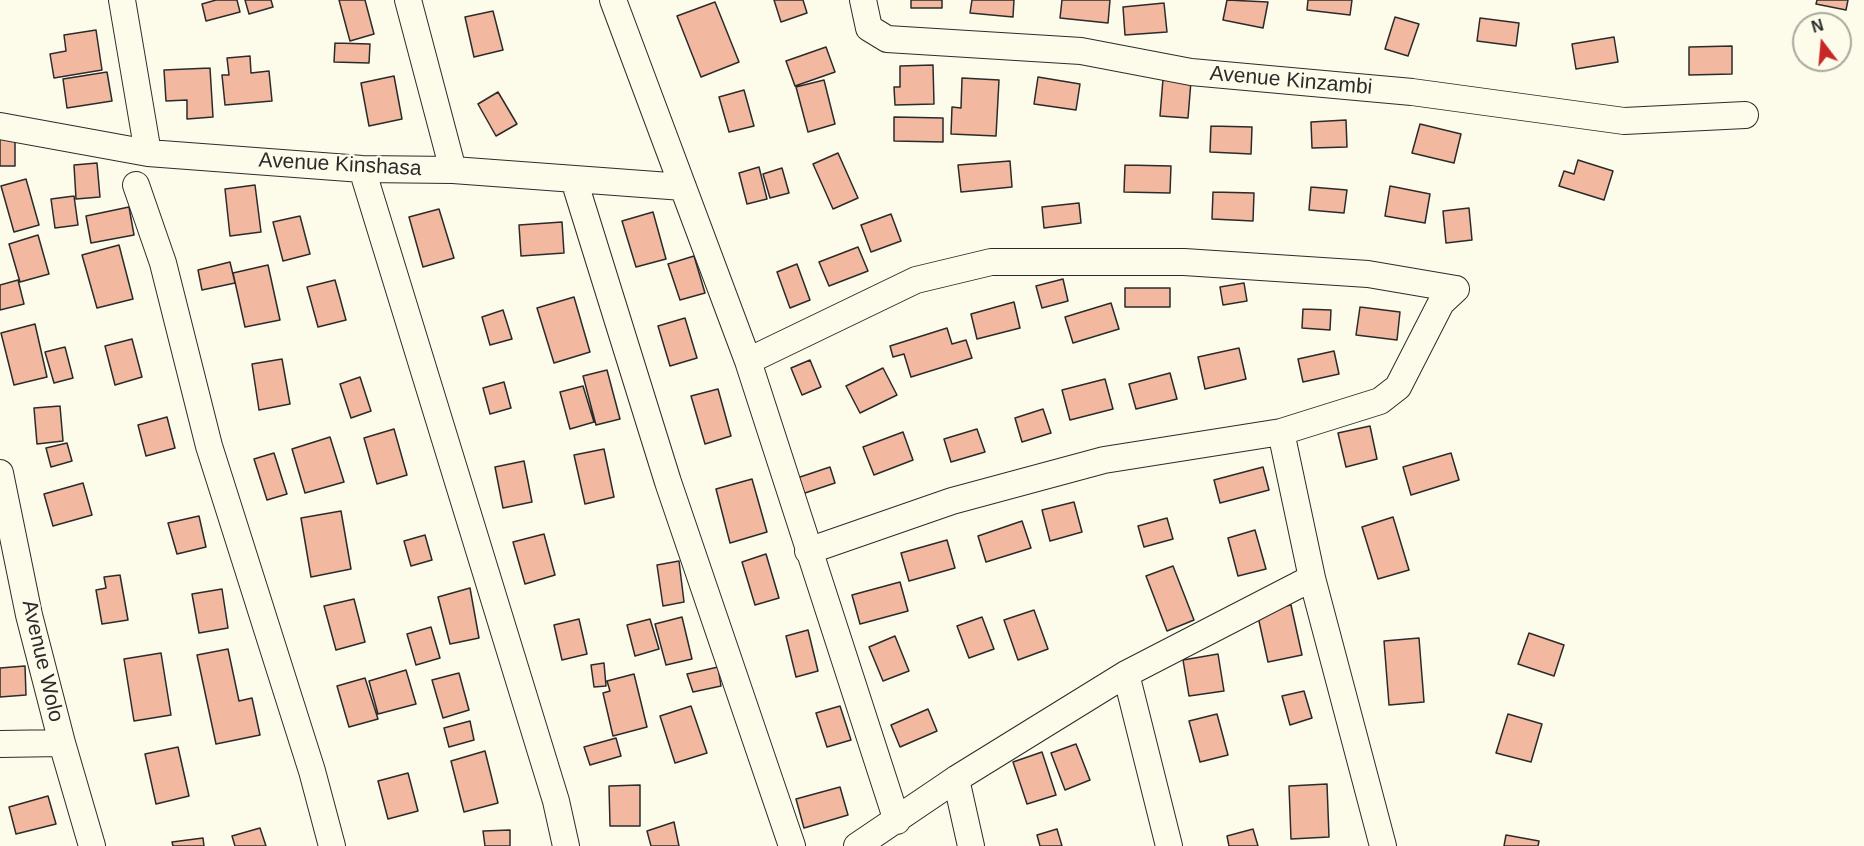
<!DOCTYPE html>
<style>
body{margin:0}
#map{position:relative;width:1864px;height:846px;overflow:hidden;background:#fdfbea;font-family:Helvetica,sans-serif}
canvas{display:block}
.north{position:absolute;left:1792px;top:12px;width:60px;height:60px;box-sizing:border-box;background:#fdfbea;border:2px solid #a9a89e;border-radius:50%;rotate:344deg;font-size:16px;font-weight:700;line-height:24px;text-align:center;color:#2b2b2b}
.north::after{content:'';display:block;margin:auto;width:21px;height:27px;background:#c62828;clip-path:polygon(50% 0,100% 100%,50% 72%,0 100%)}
</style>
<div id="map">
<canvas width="1864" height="846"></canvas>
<div class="north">N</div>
</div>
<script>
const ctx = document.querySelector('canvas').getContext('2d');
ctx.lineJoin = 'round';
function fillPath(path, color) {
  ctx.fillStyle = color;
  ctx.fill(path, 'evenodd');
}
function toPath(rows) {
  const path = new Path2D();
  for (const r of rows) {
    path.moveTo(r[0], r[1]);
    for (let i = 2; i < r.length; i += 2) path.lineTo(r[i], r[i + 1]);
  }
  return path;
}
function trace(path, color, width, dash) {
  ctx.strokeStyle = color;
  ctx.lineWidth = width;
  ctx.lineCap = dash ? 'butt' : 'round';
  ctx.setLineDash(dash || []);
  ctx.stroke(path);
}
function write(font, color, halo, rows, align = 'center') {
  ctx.font = font + ' Helvetica,sans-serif';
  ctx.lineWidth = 4.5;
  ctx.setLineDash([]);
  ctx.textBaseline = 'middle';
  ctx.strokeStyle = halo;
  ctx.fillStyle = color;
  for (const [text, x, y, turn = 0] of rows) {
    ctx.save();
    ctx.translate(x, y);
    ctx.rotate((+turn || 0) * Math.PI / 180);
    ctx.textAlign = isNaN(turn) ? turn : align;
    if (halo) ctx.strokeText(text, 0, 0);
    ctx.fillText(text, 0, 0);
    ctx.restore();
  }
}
const building = toPath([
 [216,0,237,0,240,12,206,21,202,4,216,0],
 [245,0,271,0,273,7,249,14,245,0],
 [339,0,365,0,374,34,350,41,339,0],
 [774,0,803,0,807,13,781,22,774,0],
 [911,0,942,0,942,8,911,8,911,0],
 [972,0,1014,0,1013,17,970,13,972,0],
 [1062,0,1110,0,1108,23,1060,18,1062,0],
 [1227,0,1268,2,1263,28,1223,20,1227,0],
 [1308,0,1352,0,1350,15,1307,10,1308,0],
 [1817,0,1848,0,1846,10,1816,4,1817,0],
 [715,2,739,62,701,77,677,16,715,2],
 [1164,3,1167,32,1125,35,1123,7,1164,3],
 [493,11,503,50,474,57,465,17,493,11],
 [1395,17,1419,24,1408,56,1385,49,1395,17],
 [1480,18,1519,23,1516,46,1477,41,1480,18],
 [96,30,102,70,54,78,50,54,66,51,64,35,96,30],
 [1614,37,1618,62,1576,69,1572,44,1614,37],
 [335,43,370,44,369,63,334,62,335,43],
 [1732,46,1732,74,1689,75,1689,47,1732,46],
 [826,47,835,72,795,86,786,61,826,47],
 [250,56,251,73,269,71,272,101,225,105,222,75,229,75,227,58,250,56],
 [933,65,934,104,895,105,894,87,900,87,900,66,933,65],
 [210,68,213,117,187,119,187,100,166,101,164,70,210,68],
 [107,72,112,101,67,108,63,79,107,72],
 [394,76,402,119,369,126,361,83,394,76],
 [1038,77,1080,84,1076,110,1034,104,1038,77],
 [962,78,999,80,996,136,951,134,952,107,961,108,962,78],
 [1163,79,1191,81,1188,118,1160,116,1163,79],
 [824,80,835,124,808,132,796,87,824,80],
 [744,90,754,126,729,132,719,97,744,90],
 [498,92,517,124,496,136,478,104,498,92],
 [894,117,943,118,943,142,894,141,894,117],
 [1346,120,1347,147,1312,148,1311,122,1346,120],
 [1420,124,1461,134,1454,163,1412,153,1420,124],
 [1211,126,1252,127,1251,154,1210,152,1211,126],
 [0,129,15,129,15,166,0,166,0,129],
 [838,153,858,198,833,209,813,164,838,153],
 [1578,160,1613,171,1604,200,1559,186,1564,171,1574,174,1578,160],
 [1010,161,1012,187,961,192,958,165,1010,161],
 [97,163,100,197,76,199,74,165,97,163],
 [1125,165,1171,166,1170,193,1124,192,1125,165],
 [759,167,767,199,747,204,739,173,759,167],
 [782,168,789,193,770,198,763,174,782,168],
 [26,179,39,225,14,232,1,186,26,179],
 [255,185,261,232,230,236,225,189,255,185],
 [1390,186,1430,194,1425,223,1385,216,1390,186],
 [1311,187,1347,190,1344,213,1309,210,1311,187],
 [1213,192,1254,193,1253,221,1212,219,1213,192],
 [74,196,78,225,55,228,51,199,74,196],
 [1079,203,1081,223,1044,228,1042,207,1079,203],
 [129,207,134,235,91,243,86,216,129,207],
 [1469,208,1472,240,1446,243,1443,211,1469,208],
 [439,209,454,258,423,267,409,217,439,209],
 [653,212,666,259,636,267,622,221,653,212],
 [891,214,901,241,871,252,861,225,891,214],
 [300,216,310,254,283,261,273,222,300,216],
 [562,222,564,253,521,256,519,225,562,222],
 [38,235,49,274,20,282,9,244,38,235],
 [119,245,133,299,97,308,82,255,119,245],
 [858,247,868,271,829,286,819,262,858,247],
 [694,256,705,293,680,300,668,264,694,256],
 [230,262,235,283,202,290,198,270,230,262],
 [797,264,810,300,790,308,777,272,797,264],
 [268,265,280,320,245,327,233,273,268,265],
 [1063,279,1068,301,1042,308,1036,286,1063,279],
 [18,280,24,304,0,310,0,285,18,280],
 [335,280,346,320,318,327,307,287,335,280],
 [1244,283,1247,301,1223,305,1220,287,1244,283],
 [1125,288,1170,288,1170,307,1125,307,1125,288],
 [574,297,590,352,554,363,537,308,574,297],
 [1014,302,1020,328,977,339,971,314,1014,302],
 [1111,303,1119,329,1073,343,1065,317,1111,303],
 [1360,307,1400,312,1397,340,1356,335,1360,307],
 [1303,309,1331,310,1330,330,1302,328,1303,309],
 [503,310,512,339,490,345,482,317,503,310],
 [685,318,697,358,670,366,658,326,685,318],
 [35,324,47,377,14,385,1,333,35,324],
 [947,328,952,344,966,340,972,358,911,377,904,354,893,357,890,346,947,328],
 [132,339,142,377,115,385,105,346,132,339],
 [65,347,73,378,54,383,45,352,65,347],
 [1239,348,1246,379,1205,389,1198,357,1239,348],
 [1334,351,1339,374,1303,382,1298,359,1334,351],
 [282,359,290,404,259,410,252,364,282,359],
 [810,360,821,387,802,395,791,368,810,360],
 [883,368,897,395,860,413,846,386,883,368],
 [607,370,620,419,596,425,583,376,607,370],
 [1170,373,1177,399,1136,409,1129,384,1170,373],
 [360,377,371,411,351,418,340,384,360,377],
 [1105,379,1113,409,1070,420,1062,390,1105,379],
 [504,382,511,408,490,414,483,388,504,382],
 [583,386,594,422,570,429,560,392,583,386],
 [718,389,731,436,705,444,691,396,718,389],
 [60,406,63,441,37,444,34,408,60,406],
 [1043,409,1051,433,1022,442,1015,418,1043,409],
 [167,417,175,448,146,456,138,425,167,417],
 [1370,426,1377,459,1346,467,1338,433,1370,426],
 [394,429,407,475,377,484,364,438,394,429],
 [977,429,985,452,951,462,944,439,977,429],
 [903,432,913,460,874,475,863,447,903,432],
 [330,437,344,482,305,493,292,449,330,437],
 [67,443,72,461,51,467,46,448,67,443],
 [604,449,614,497,585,504,574,455,604,449],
 [274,453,287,494,267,500,254,459,274,453],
 [1451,453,1459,480,1411,495,1403,467,1451,453],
 [524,461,532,502,503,508,495,467,524,461],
 [830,467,835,483,802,494,797,478,830,467],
 [1263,467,1269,490,1220,503,1214,480,1263,467],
 [752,479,767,532,730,543,716,489,752,479],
 [83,483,92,515,53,526,44,494,83,483],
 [1074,502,1082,532,1050,541,1042,510,1074,502],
 [341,511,351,569,311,577,301,518,341,511],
 [199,516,206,547,177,554,168,523,199,516],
 [1393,517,1409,570,1378,579,1362,527,1393,517],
 [1167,518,1173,539,1144,547,1138,526,1167,518],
 [1022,521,1031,548,986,562,978,536,1022,521],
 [1255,530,1266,569,1238,576,1228,538,1255,530],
 [544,534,555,575,525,584,513,542,544,534],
 [425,535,432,560,411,566,404,541,425,535],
 [947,540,955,568,909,581,901,553,947,540],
 [766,554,779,598,755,605,742,562,766,554],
 [679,561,684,602,663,606,657,565,679,561],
 [1173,566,1194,620,1167,631,1146,576,1173,566],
 [120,575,128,620,102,624,96,590,106,588,104,577,120,575],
 [900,582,908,611,860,624,852,595,900,582],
 [470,588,479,638,450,644,438,597,470,588],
 [222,589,228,628,199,633,192,594,222,589],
 [354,599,365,642,336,650,324,606,354,599],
 [1291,605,1302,655,1268,662,1257,612,1291,605],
 [1034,610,1048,649,1018,660,1004,620,1034,610],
 [682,617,692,659,666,665,655,624,682,617],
 [982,617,994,649,969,658,957,626,982,617],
 [579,619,587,654,562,660,554,625,579,619],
 [650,619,659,649,635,656,627,625,650,619],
 [431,627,440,658,416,665,407,634,431,627],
 [808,630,818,671,796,677,786,636,808,630],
 [1529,633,1564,645,1554,676,1518,664,1529,633],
 [895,636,909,671,883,681,869,647,895,636],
 [1419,638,1424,702,1389,705,1384,641,1419,638],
 [228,649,239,701,252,698,260,735,216,744,197,655,228,649],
 [161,653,171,715,134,721,124,659,161,653],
 [1218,654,1224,691,1189,696,1183,660,1218,654],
 [604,663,606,686,594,687,591,665,604,663],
 [25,666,26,695,0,697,0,668,25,666],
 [718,667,721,686,693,692,687,674,718,667],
 [406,670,416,704,378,714,369,681,406,670],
 [459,673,469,710,443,718,432,680,459,673],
 [634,674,647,727,613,736,603,693,610,691,607,681,634,674],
 [365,678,378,719,349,727,337,686,365,678],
 [1304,691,1312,718,1290,725,1282,696,1304,691],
 [691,706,707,753,675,763,660,716,691,706],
 [840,706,851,740,827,747,816,713,840,706],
 [928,709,937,731,900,747,891,725,928,709],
 [1217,714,1228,755,1200,762,1189,721,1217,714],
 [1508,714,1542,724,1531,762,1496,753,1508,714],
 [470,721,474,740,449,747,444,728,470,721],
 [616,738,621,756,590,765,584,747,616,738],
 [1076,744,1090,780,1065,790,1051,753,1076,744],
 [178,747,189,796,156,804,145,754,178,747],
 [485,751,498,803,464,812,451,761,485,751],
 [1042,752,1056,795,1027,804,1013,762,1042,752],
 [408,773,418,811,388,819,378,781,408,773],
 [1327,784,1329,837,1291,839,1289,786,1327,784],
 [640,785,640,826,610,826,609,786,640,785],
 [840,787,848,815,804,828,796,799,840,787],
 [48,796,56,824,16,834,9,807,48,796],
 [674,822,679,846,651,846,647,831,674,822],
 [260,828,266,846,235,846,232,836,260,828],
 [1057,829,1062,846,1040,846,1037,835,1057,829],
 [1253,829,1258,846,1229,846,1227,836,1253,829],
 [510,830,510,846,485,846,483,831,510,830],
 [1506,835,1539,841,1538,846,1504,846,1506,835],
 [203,838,204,846,173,846,172,842,203,838]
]);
fillPath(building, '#f2b8a0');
trace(building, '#2b2b2b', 1.5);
const street = toPath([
 [122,0,148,153],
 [408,0,453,170],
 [613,0,748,361,897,821],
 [863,0,869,28,887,39,1081,51,1191,72,1412,92,1624,121,1745,115],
 [0,126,148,153,362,169,453,170,683,187],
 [362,169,556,801,566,846],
 [574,180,668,482,792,846],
 [136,185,163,263,209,446,312,771,332,846],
 [748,361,916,280,991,262,1184,262,1368,274,1456,289],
 [1281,432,1312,578,1383,846],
 [0,473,29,615,62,743,92,846],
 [808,551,952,501,1104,460,1281,432,1380,401,1398,387,1441,303,1456,289],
 [1126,674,1169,846],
 [0,744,62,743],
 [956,779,971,846],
 [857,846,956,779,1126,674,1312,578]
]);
trace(street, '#2b2b2b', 28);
trace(street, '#fdfbea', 26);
write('21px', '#2b2b2b', '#fdfbea', [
 ["Avenue Kinzambi",1291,81,5],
 ["Avenue Kinshasa",340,165,3],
 ["Avenue Wolo",42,661,77]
]);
</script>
